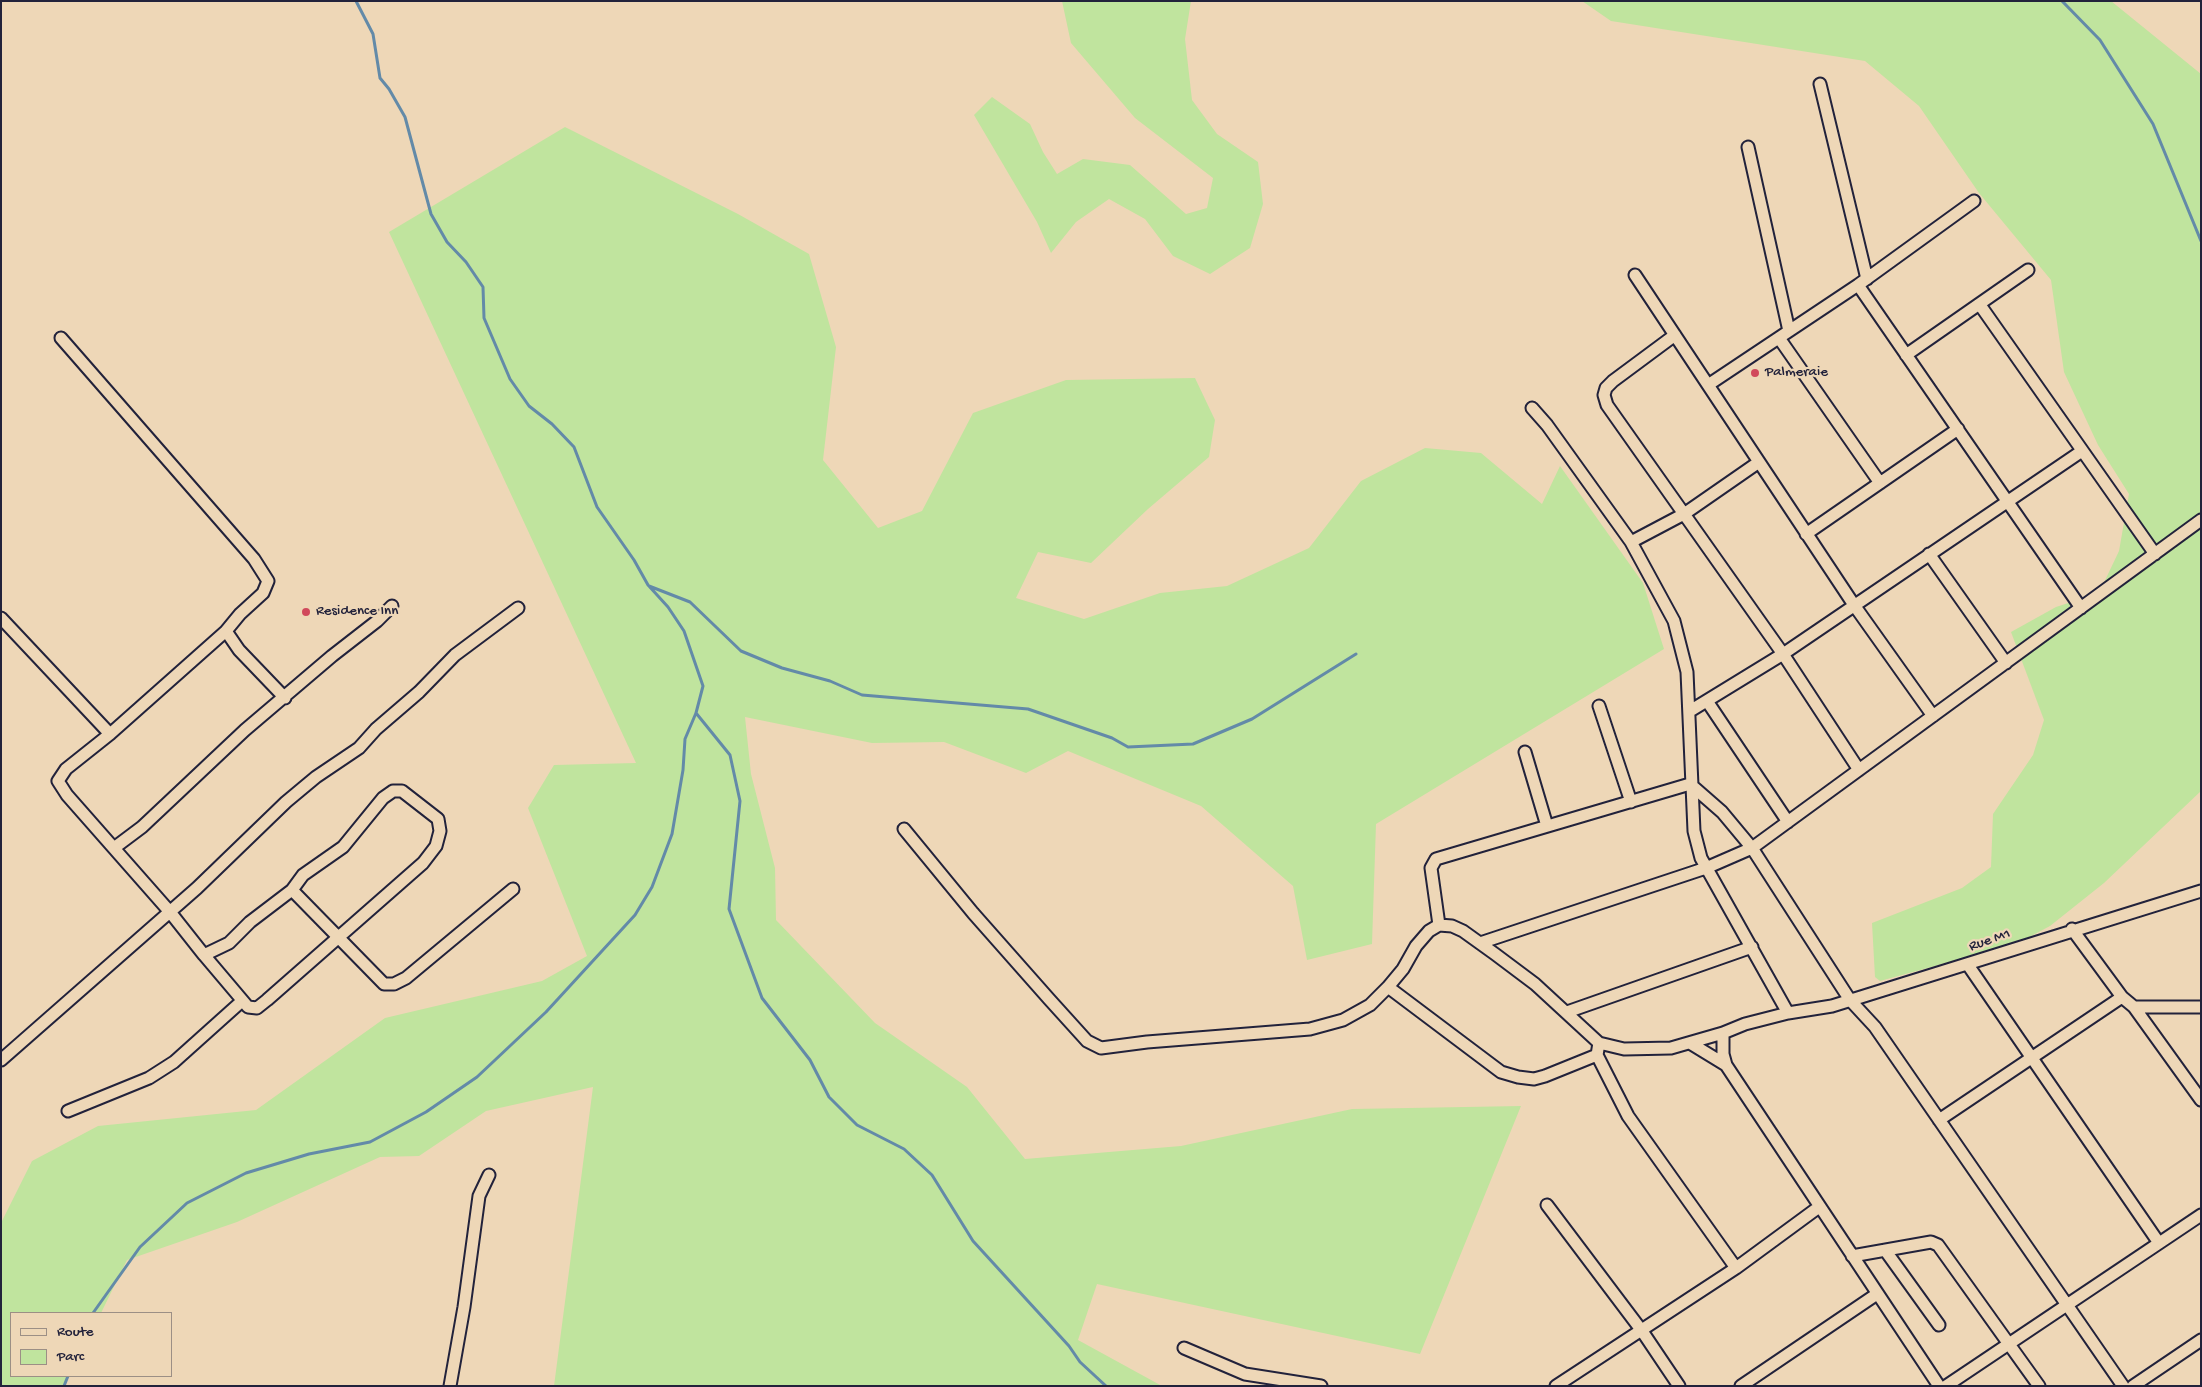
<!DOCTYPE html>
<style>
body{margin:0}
#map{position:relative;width:2202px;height:1387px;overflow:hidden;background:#eed7b7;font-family:"Gochi Hand",sans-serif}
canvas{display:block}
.frame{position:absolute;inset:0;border:2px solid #22223b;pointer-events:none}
.legend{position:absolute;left:10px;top:1312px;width:162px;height:65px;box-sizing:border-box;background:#eed7b7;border:1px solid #9c8f85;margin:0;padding:6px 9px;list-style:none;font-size:15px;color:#22223b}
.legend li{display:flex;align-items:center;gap:10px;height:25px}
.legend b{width:25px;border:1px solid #9c8f85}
</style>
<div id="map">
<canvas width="2202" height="1387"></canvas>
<div class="frame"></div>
<ul class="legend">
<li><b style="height:6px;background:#eed7b7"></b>Route</li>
<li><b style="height:14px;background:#c0e49e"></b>Parc</li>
</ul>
</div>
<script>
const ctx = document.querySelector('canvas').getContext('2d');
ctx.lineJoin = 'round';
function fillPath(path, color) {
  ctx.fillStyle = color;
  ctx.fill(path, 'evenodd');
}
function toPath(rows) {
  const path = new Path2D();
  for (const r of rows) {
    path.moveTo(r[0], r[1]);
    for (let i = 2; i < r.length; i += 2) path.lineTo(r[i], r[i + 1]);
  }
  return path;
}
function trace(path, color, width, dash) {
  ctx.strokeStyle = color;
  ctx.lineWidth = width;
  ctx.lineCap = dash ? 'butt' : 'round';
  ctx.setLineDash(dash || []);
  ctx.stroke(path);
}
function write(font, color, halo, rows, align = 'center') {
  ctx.font = font + ' "Gochi Hand",sans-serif';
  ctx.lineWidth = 4.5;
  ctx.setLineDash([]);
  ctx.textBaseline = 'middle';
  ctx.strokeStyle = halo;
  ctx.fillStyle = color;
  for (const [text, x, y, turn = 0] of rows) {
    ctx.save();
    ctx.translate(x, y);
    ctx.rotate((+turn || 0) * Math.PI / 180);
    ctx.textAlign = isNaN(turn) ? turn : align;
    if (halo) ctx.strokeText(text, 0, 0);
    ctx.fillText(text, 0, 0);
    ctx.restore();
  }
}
fillPath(toPath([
 [1062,1,1191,1,1185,39,1192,100,1217,134,1258,162,1263,204,1250,248,1210,274,1173,256,1145,219,1109,199,1076,222,1051,253,1037,222,974,115,992,97,1030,124,1043,152,1057,174,1083,159,1130,165,1186,214,1207,208,1213,178,1135,118,1071,43],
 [1582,1,2111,1,2201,74,2201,791,2104,883,2050,926,2016,944,1880,981,1875,977,1872,923,1962,888,1991,867,1993,814,2033,755,2044,720,2011,632,2056,607,2099,593,2119,551,2129,494,2098,445,2064,372,2051,280,1979,193,1919,106,1865,61,1611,21],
 [565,127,738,214,809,254,836,347,823,460,878,528,922,511,973,413,1066,380,1195,378,1215,420,1209,457,1148,509,1091,563,1038,552,1016,598,1084,619,1160,593,1227,586,1309,548,1361,481,1425,448,1481,453,1542,504,1560,466,1643,583,1664,649,1376,824,1372,944,1307,960,1293,886,1201,806,1068,751,1026,773,944,742,872,743,745,717,751,774,775,868,776,920,875,1023,967,1087,1025,1159,1181,1146,1352,1109,1521,1106,1420,1354,1097,1284,1078,1340,1162,1386,554,1386,593,1087,486,1111,419,1156,380,1157,237,1222,127,1260,101,1313,11,1313,11,1376,69,1376,64,1386,1,1386,1,1223,32,1161,98,1126,256,1110,385,1018,542,981,587,956,528,808,554,765,636,763,389,232]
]), '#c0e49e');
trace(toPath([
 [2062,1,2100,40,2153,124,2201,241],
 [649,586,690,602,741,651,782,668,830,681,862,695,1028,709,1112,738,1128,747,1193,744,1252,719,1356,654],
 [696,713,730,755,740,801,729,909,762,998,810,1060,829,1097,857,1125,904,1149,932,1175,973,1241,1069,1346,1080,1362,1106,1386],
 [93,1313,140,1247,187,1203,246,1173,309,1154,370,1142,426,1112,477,1077,546,1012,635,915,652,887,672,834,683,770,685,739,696,713,703,686,684,631,668,607,648,585,634,560,597,507,574,447,552,424,529,406,510,379,484,318,483,287,466,262,447,242,431,214,405,117,389,89,380,78,373,34,356,1],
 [64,1386,68,1376]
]), '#638aa8', 3);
const minor = toPath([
 [1820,84,1867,279],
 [1748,147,1789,331],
 [1635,275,1854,605,1933,716],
 [1858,285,2081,608],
 [1980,305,2155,554],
 [1675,335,1613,381,1606,388,1604,395,1607,405,1783,654,1859,770],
 [61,338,254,559,268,581,263,593,240,614,226,631,239,650,285,698],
 [1779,338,1880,483],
 [1906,355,2028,270],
 [1708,385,1858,285,1974,201],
 [1532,408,1547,425,1631,542,1674,621,1687,672,1694,831,1701,858,1788,1013],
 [1806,534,1958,429],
 [1631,542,1684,514,1759,462],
 [1929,554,2006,663],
 [1,618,110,734,66,769,58,781,67,795,170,912,204,955],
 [1707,701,1788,822],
 [1599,706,1631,802],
 [1690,711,1783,654,2082,451],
 [110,734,226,631],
 [1525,752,1547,826],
 [393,791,402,791,438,819,440,831,436,846,423,863,267,1000,257,1008,248,1007,204,955,229,943,250,922,292,890,303,875,343,847,383,798,393,791],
 [904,829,973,913,1049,999,1087,1041,1101,1048,1147,1042,1310,1029,1343,1020,1370,1005,1388,987,1403,969,1416,946,1429,931,1439,925,1452,926,1463,931,1495,954,1535,984,1599,1043,1624,1049,1671,1048,1723,1033],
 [114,848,142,827,245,730,332,656,377,621,392,606],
 [292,890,384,984,394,984,406,978,513,889],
 [1439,925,1431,868,1436,859,1690,784,1722,812,1752,848,1850,1000,1875,1027,2123,1386],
 [2072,929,2122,997,2134,1007,2201,1100],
 [1480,943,1706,868,1752,848,2201,520],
 [1968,965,2159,1243],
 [1388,987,1501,1072,1518,1077,1534,1079,1545,1076,1597,1055],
 [2134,1007,2201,1007],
 [1567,1012,1752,947],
 [1599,1043,1597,1055,1628,1116,1736,1268],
 [1690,1043,1726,1065],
 [1,1060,197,888,286,802,316,777,359,748,376,729,419,692,455,655,518,608],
 [68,1111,149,1078,174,1062,242,1001],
 [1939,1120,2122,997],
 [1547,1205,1642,1331,1679,1386],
 [1885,1250,1939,1325],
 [1852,1256,1931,1242,1938,1245,2039,1386],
 [1184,1348,1245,1374,1321,1386],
 [450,1386,464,1307,479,1196,489,1175],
 [1556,1386,1736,1268,1819,1207],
 [1741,1386,1877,1294],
 [1939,1386,1726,1065,1723,1054,1723,1033,1745,1024,1788,1013,1832,1006,2201,891],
 [1946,1386,2201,1215],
 [2133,1386,2201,1340]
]);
trace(minor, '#22223b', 15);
trace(minor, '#eed7b7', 11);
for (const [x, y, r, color] of [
 [1755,373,5,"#d1495b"],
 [306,612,5,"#d1495b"]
]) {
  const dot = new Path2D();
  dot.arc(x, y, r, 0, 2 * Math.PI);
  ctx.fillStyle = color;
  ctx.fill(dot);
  trace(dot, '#eed7b7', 2);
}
write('15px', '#22223b', '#eed7b7', [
 ["Palmeraie",1765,373],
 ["Residence Inn",316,612]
], 'left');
write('15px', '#22223b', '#eed7b7', [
 ["Rue M1",1990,941,-19]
]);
</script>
